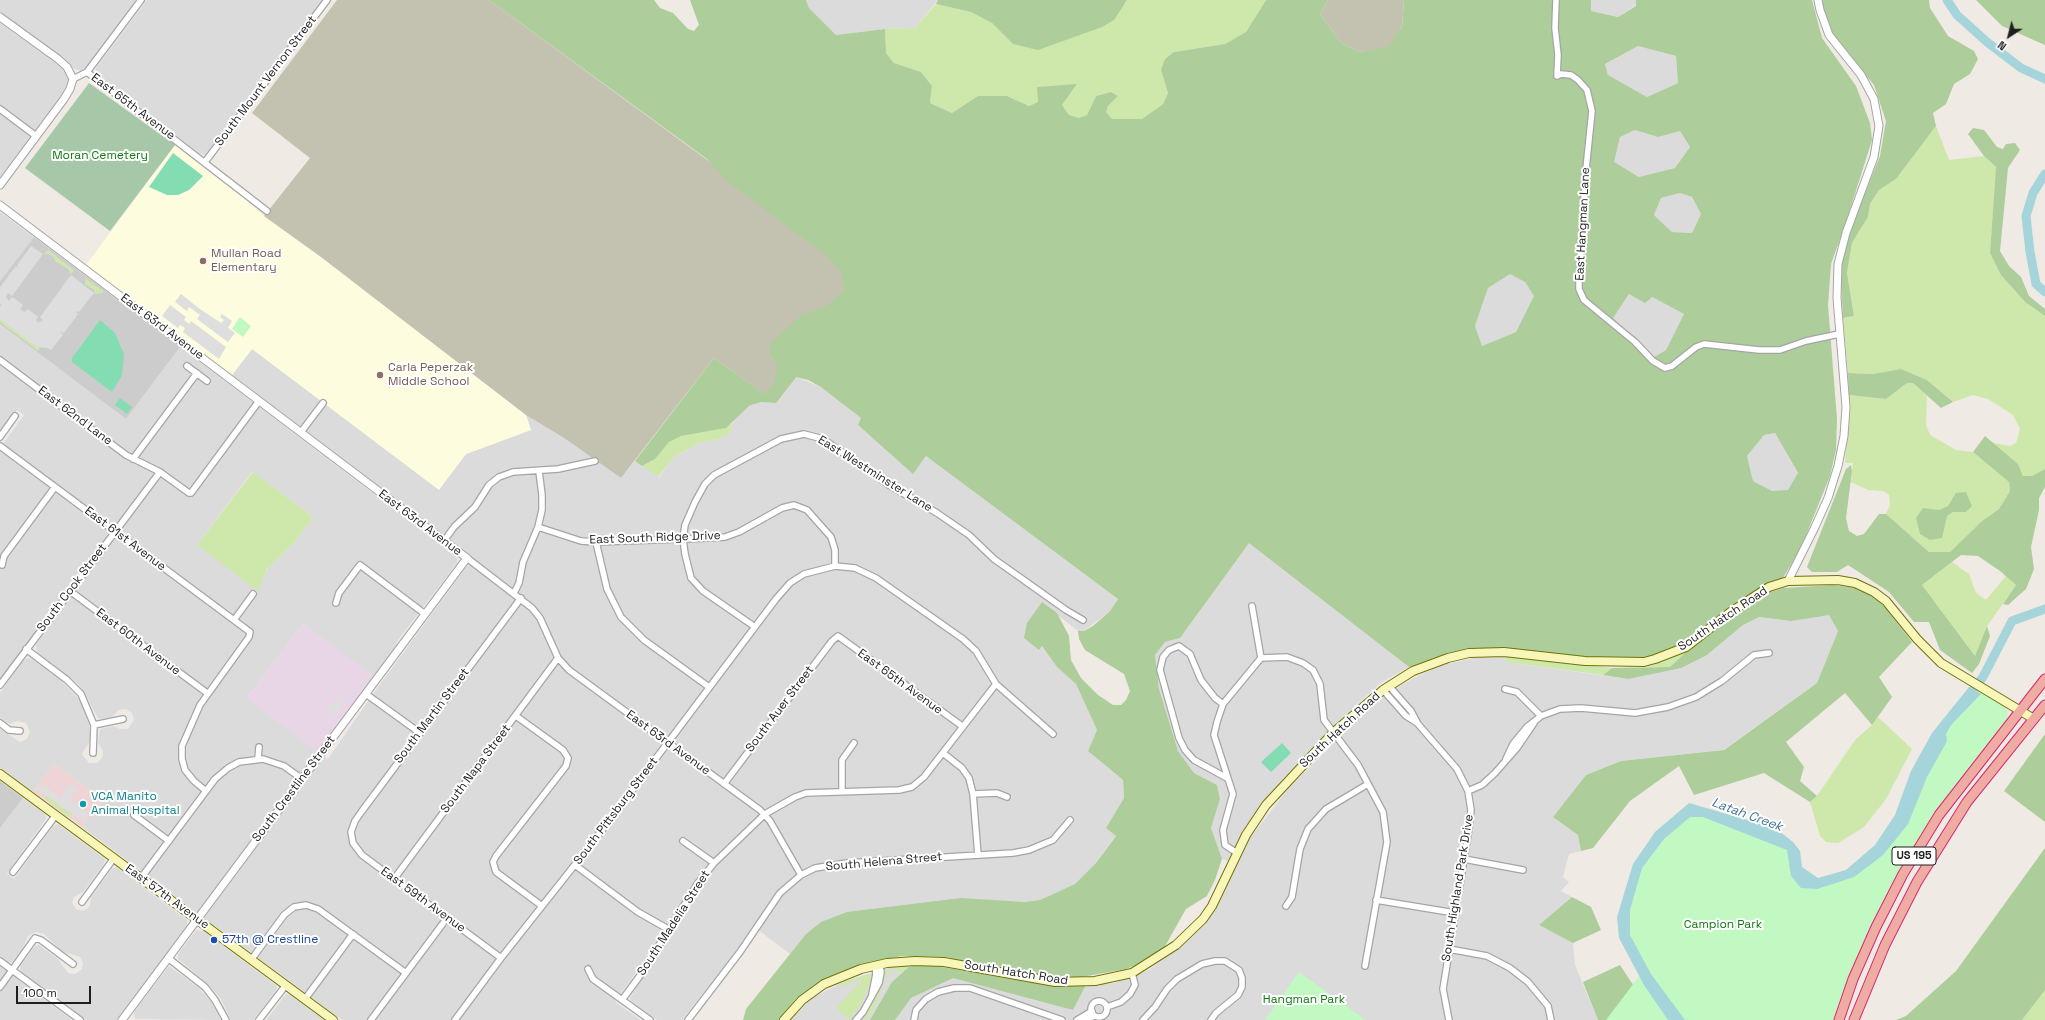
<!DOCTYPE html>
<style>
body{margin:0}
#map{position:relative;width:2045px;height:1020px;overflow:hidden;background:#efeae4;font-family:"Space Grotesk",sans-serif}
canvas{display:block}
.north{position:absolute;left:1989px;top:16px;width:40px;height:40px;-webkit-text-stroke:3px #fff;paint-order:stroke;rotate:216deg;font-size:11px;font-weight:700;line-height:16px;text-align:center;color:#1e1e1e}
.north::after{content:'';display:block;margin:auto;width:14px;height:18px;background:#1e1e1e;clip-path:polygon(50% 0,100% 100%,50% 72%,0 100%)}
.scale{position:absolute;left:16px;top:986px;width:75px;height:18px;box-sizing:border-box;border:2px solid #1e1e1e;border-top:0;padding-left:5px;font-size:12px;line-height:14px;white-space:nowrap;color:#1e1e1e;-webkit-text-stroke:3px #fff;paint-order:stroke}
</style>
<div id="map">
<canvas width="2045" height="1020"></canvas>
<div class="north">N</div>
<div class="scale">100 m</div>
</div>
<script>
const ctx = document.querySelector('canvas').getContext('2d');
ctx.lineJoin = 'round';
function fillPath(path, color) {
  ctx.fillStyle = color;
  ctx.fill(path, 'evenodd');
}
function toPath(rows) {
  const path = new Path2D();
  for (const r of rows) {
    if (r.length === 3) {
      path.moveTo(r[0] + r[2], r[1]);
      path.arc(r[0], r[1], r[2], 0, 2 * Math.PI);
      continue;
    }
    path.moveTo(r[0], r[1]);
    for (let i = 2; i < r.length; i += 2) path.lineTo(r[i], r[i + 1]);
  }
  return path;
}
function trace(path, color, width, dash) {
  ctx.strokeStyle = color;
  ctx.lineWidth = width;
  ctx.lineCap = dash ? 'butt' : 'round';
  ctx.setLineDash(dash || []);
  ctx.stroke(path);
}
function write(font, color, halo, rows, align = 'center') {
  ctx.font = font + ' "Space Grotesk",sans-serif';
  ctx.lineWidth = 4;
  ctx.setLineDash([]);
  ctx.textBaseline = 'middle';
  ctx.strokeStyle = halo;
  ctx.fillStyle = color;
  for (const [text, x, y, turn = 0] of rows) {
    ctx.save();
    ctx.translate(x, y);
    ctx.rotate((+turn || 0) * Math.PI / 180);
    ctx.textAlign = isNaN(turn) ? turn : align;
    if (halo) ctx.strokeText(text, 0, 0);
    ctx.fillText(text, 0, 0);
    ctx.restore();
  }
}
fillPath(toPath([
 [0,0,136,0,86,69,81,71,75,69,0,14],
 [147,0,324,0,209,153,204,155,199,153,98,75,96,72,96,68],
 [806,0,938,0,915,28,885,29,836,35,809,8],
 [1591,0,1636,0,1636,5,1618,17,1591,11],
 [0,23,62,68,68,74,70,81,70,88,0,182],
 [1638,46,1676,56,1678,83,1647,97,1608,75,1605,64],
 [1635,130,1658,137,1680,131,1690,147,1675,168,1639,177,1613,163,1620,137],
 [1680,193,1692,197,1701,214,1692,233,1672,232,1654,215,1661,198],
 [0,212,34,237,0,281],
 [1510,273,1525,282,1534,296,1516,332,1482,346,1475,326,1488,288],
 [1629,294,1652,297,1684,314,1666,350,1654,357,1612,318],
 [0,324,126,419,180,347,457,557,457,563,398,640,394,650,374,678,303,624,247,698,328,759,375,691,473,558,232,375,252,349,438,489,466,454,531,430,526,415,564,438,621,478,635,461,659,477,674,457,699,443,718,439,731,431,732,423,739,414,749,406,761,402,776,403,796,377,821,387,862,418,858,425,913,473,926,456,1118,599,1110,611,1084,631,1078,631,1041,602,1039,650,1042,646,1057,667,1076,684,1097,730,1088,751,1123,780,1124,798,1106,828,1116,835,1096,863,1075,884,1040,900,1025,902,994,901,821,922,806,934,790,954,753,926,733,955,682,1020,657,1020,632,1002,630,998,674,927,667,923,637,971,615,1002,641,1020,342,1020,82,827,103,800,54,764,33,792,0,768,0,729,20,742,27,739,30,732,26,723,18,721,10,724,0,718,0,693,22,662,27,658,32,659,59,679,77,697,85,709,89,724,90,741,82,754,89,763,97,763,102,758,103,751,98,743,100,729,113,726,120,729,128,729,134,720,132,713,126,709,119,710,112,717,102,719,98,718,85,694,78,684,37,652,36,644,51,625,47,617,0,679,0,448,24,415,17,410,0,432],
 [252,472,313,517,296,541,270,565,264,576,197,545],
 [1775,433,1798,474,1788,491,1772,491,1753,481,1747,456,1764,435],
 [1249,542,1409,667,1382,682,1355,706,1311,750,1261,805,1245,830,1228,861,1222,859,1218,852,1211,828,1220,799,1217,785,1194,773,1178,751,1159,689,1155,655,1165,642,1180,638],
 [1829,614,1838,631,1817,683,1723,750,1621,761,1586,775,1553,817,1578,835,1581,851,1569,854,1563,877,1569,882,1561,891,1572,897,1539,925,1573,943,1575,965,1598,1020,788,1020,812,998,845,981,895,966,923,964,1073,1010,1086,985,1114,983,1149,970,1194,934,1215,908,1250,838,1288,789,1371,706,1400,686,1418,676,1442,665,1479,657,1506,655,1506,662,1628,679,1707,655,1743,625,1759,617,1791,621],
 [23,798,45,814,46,819,7,873,14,879,53,826,58,824,105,859,104,864,83,892,74,897,72,902,76,909,83,911,88,908,90,905,91,897,112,869,116,867,187,920,187,927,117,1020,86,1020,21,972,20,966,35,946,39,945,58,959,68,973,75,974,82,969,83,963,80,957,61,951,44,934,36,932,28,936,22,950,12,962,8,962,0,956,0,828],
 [196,930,203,931,277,986,276,991,253,1020,231,1020,221,999,209,985,178,959,178,954],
 [0,966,72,1020,0,1020],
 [169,966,199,988,211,1002,221,1020,135,1019,134,1011],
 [286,994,290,995,324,1020,266,1020]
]), '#dcdbdb');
fillPath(toPath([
 [54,764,103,800,82,827,33,792]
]), '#efd4d5');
fillPath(toPath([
 [303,624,375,677,318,752,247,698]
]), '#e8d6e6');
fillPath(toPath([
 [175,145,230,186,264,216,321,257,526,415,531,430,466,454,439,490,252,349,232,375,86,265]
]), '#fefcde');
fillPath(toPath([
 [34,237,180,347,126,419,0,324,0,281],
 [0,781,23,798,0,828]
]), '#ccc');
fillPath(toPath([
 [337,0,489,0,871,280,776,403,714,358,621,478,564,438,526,415,321,257,264,216,310,158,252,113],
 [1328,0,1404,0,1402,27,1388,48,1360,52,1341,43,1320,14]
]), '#c3c2b0');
fillPath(toPath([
 [1127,0,1266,0,1246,32,1225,44,1174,52,1161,70,1168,93,1163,104,1142,119,1112,119,1105,112,1108,106,1118,96,1111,92,1096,96,1087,115,1079,118,1069,115,1062,105,1077,84,1029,106,1007,96,978,96,952,113,930,103,932,86,921,72,894,63,886,53,885,29,915,28,936,4,971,12,992,23,1013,44,1126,3],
 [1936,126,1949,160,1984,156,1996,167,1990,253,2001,275,2025,302,2045,316,2045,469,2032,476,2023,476,2018,464,1993,443,2010,446,2016,443,2020,429,2013,415,1988,399,1973,395,1953,402,1927,380,1901,369,1873,374,1848,373,1843,318,1854,316,1847,273,1852,243,1868,217,1870,204,1879,190,1896,179],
 [48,250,74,270,71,274,68,269,55,261,53,256,48,254,44,254],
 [85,278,103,291,103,293,95,294,94,290,85,284],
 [0,319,40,348,38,351,0,322],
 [1907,383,1913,383,1927,396,1926,425,1930,435,1956,450,1973,452,2009,482,2010,491,1999,509,1982,521,1950,552,1929,552,1886,514,1890,505,1889,495,1883,491,1868,490,1851,482,1853,463,1845,463,1849,395,1886,399],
 [732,423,731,431,727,435,718,439,699,443,674,457,658,477,642,466,655,459,669,442,681,436,726,428],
 [253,472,313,517,296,541,267,569,258,591,197,545],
 [1952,562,1969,574,1976,593,1986,600,2006,576,2016,585,1987,626,1975,656,1922,585],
 [1689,649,1670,667,1647,667,1669,659],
 [1506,655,1612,668,1603,675,1506,662],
 [1878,717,1912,749,1886,799,1864,827,1838,843,1826,842,1820,836,1810,802,1817,796,1855,740,1872,725],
 [46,796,72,814,70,818,44,798],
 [905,966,909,966,902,972,893,971,887,975,873,1011,866,1020,863,1020,870,1009,880,987,884,972],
 [869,974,872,979,869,981,870,983,860,1006,849,1020,836,1008,862,981,860,980,840,987,839,984],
 [2045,990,2045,1020,2022,1020]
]), '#cee8ab');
fillPath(toPath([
 [489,0,654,0,660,8,673,13,688,29,694,31,699,25,690,0,806,0,809,8,836,35,885,29,886,53,894,63,921,72,932,86,930,103,952,113,978,96,1007,96,1029,106,1038,102,1037,87,1077,84,1062,105,1069,115,1079,118,1087,115,1096,96,1111,92,1118,96,1108,106,1106,112,1112,119,1142,119,1163,104,1168,93,1161,70,1165,59,1174,52,1225,44,1246,32,1266,0,1328,0,1320,14,1341,43,1360,52,1388,47,1402,27,1404,0,1591,0,1591,11,1618,17,1636,6,1636,0,1812,0,1822,38,1856,86,1870,123,1872,140,1847,219,1831,264,1828,305,1837,419,1836,450,1830,476,1800,550,1781,581,1740,599,1677,648,1657,655,1635,659,1604,660,1489,648,1437,658,1409,667,1249,543,1180,638,1165,642,1155,655,1159,689,1178,751,1194,773,1217,785,1220,799,1211,828,1222,859,1215,880,1207,896,1186,909,1164,948,1148,960,1126,969,1065,980,1022,975,947,957,902,956,871,962,814,985,796,999,779,1020,743,1020,746,1009,806,934,821,922,847,912,961,898,1025,902,1040,900,1075,884,1096,863,1116,836,1106,828,1124,798,1123,780,1088,751,1097,730,1076,684,1057,667,1042,646,1039,650,1024,638,1027,623,1042,602,1057,613,1069,636,1071,660,1081,678,1098,695,1113,705,1121,705,1126,700,1130,691,1124,674,1085,650,1079,639,1078,631,1084,631,1093,626,1110,611,1118,599,926,456,913,474,858,425,861,418,821,387,808,380,796,377,776,403,761,402,749,406,726,428,681,436,669,442,655,459,642,466,635,461,714,358,764,394,774,384,778,366,770,353,771,343,802,315,827,306,845,290,841,271,828,257,727,181,707,159],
 [1638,46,1676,56,1678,83,1647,97,1608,75,1605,64],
 [1635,130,1658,137,1680,131,1690,147,1675,168,1639,177,1614,162,1620,137],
 [1680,193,1692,197,1701,214,1692,233,1672,232,1654,215,1661,198],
 [1510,274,1525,282,1534,296,1516,332,1482,346,1475,326,1488,288],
 [1629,294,1645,303,1652,297,1684,314,1666,350,1654,357,1613,318],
 [1775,433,1798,473,1788,490,1772,491,1753,481,1747,456,1764,435],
 [938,0,1127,0,1114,20,1102,27,1038,50,1013,44,992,23,971,12,936,4],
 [1822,0,1929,0,1930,8,1948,36,1974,51,1978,59,1970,74,1954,84,1946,104,1933,113,1936,126,1896,179,1879,190,1870,204,1868,217,1852,243,1847,273,1854,316,1843,318,1840,265,1848,235,1880,156,1886,121,1874,85,1832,34,1823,9],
 [1976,0,2045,0,2045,45,2002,26],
 [1973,128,1984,130,1997,147,2003,149,2006,144,2015,143,2020,150,2008,168,2000,251,2009,266,2021,277,2029,296,2045,309,2045,316,2025,302,2001,275,1990,253,1996,167,1984,156,1968,134],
 [1901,369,1927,380,1953,402,1941,408,1913,383,1907,383,1886,399,1849,395,1848,373,1873,374],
 [1985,436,2018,464,2023,476,2032,476,2045,469,2045,487,2039,498,2039,510,2031,547,2034,569,2026,589,2008,605,2003,604,2016,585,2000,571,1978,556,1961,555,1922,585,1975,656,1987,626,1990,636,1979,664,1972,673,1940,650,1929,622,1914,622,1889,592,1848,565,1837,572,1812,572,1807,567,1846,469,1851,465,1852,471,1846,518,1849,531,1857,536,1864,534,1879,514,1886,514,1929,552,1950,552,1982,521,1999,509,2010,491,2009,482,1973,452],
 [1966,492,1972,506,1966,512,1953,512,1947,516,1942,538,1930,540,1920,534,1916,518,1923,508,1939,510,1948,506,1956,493],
 [1833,585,1856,588,1873,596,1884,606,1912,642,1879,677,1892,697,1872,725,1845,693,1786,742,1804,767,1800,781,1817,796,1810,802,1764,773,1694,795,1679,766,1630,801,1593,848,1581,851,1578,835,1553,817,1586,775,1621,761,1724,750,1817,683,1838,631,1829,615,1791,621,1759,617,1743,625,1707,655,1681,668,1628,679,1603,675,1612,668,1670,667,1689,649,1764,594,1784,588],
 [2045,734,2045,822,2004,791],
 [2045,848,2045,990,2022,1020,1896,1020,1906,1016,1956,971],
 [1572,897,1591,907,1601,930,1573,943,1539,925],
 [923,964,1051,985,1086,985,1073,1010,953,978,911,998,895,1020,870,1020,892,982,909,967],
 [1620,965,1656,1020,1598,1020,1583,982]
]), '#adcd9a');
fillPath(toPath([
 [89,83,175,145,110,231,25,168]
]), '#a6c7a8');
fillPath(toPath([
 [240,317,251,326,243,337,232,329],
 [1972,687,2005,707,2008,713,2006,721,1935,811,1899,872,1871,924,1848,978,1833,1020,1606,1020,1643,971,1625,938,1623,912,1638,865,1688,811,1790,846,1805,880,1849,874,1879,849,1945,722],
 [1299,972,1359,1015,1365,1020,1265,1020]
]), '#c2f8c2');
fillPath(toPath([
 [173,153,203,176,189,190,178,195,167,195,149,187],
 [100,320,115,333,124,354,122,375,112,392,72,362,72,358],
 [120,398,132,407,127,414,115,405],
 [1282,743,1291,753,1271,772,1261,762]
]), '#84dcb3');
fillPath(toPath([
 [31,246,43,254,12,296,8,293,6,297,9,301,12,297,23,305,20,309,24,312,28,309,38,317,36,320,38,323,43,320,40,317,71,275,94,293,79,312,75,311,78,314,64,333,60,331,63,335,51,350,47,348,37,347,0,319,0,307,2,303,0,304,0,287,16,266,19,268,17,265],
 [181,294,200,309,221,323,224,320,220,317,222,314,232,321,228,328,235,333,228,342,197,319,200,315,189,307,187,311,175,302],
 [170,305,186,317,184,320,189,324,191,321,226,347,219,359,183,332,185,328,180,325,178,328,162,316],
 [344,698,345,701,332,719,328,709,334,700,338,703],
 [70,783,77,789,70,800,89,814,84,822,37,789,39,786,42,787,43,785,61,798]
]), '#dedede');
fillPath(toPath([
 [1969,687,1981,694,1951,725,1946,734,1947,741,1927,777,1908,824,1883,855,1854,877,1817,889,1801,888,1791,876,1787,850,1703,817,1690,817,1664,839,1642,868,1630,910,1630,935,1651,974,1685,1020,1668,1020,1644,985,1619,938,1617,917,1633,864,1655,832,1689,803,1775,828,1793,842,1800,851,1802,867,1818,878,1846,870,1875,845,1895,815,1911,771,1932,733]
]), '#a6d4db');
trace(toPath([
 [1947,0,1957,15,1987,42,2021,68,2045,79],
 [2045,174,2033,193,2026,216,2030,252,2036,284,2045,292],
 [1967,698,1983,677,2012,621,2045,609]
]), '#a6d4db', 9);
const minor = toPath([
 [1556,0,1555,28,1558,55,1557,76,1561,74,1571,75,1578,80,1587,90,1592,111,1586,169,1579,283,1579,289,1584,300,1635,342,1653,361,1665,368,1672,366,1696,347,1704,344,1759,350,1780,350,1806,341,1839,334],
 [87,72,141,0],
 [73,79,87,72,267,211],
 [0,109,36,136],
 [205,162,327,0],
 [0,360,126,455,160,472,189,493,191,493,259,401],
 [187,366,207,381],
 [301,432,323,403],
 [0,437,15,416],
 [0,446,250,632,249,637,200,705,182,746,182,759,185,770,194,781,206,791],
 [133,459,197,373],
 [538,527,581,541,596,542,709,538,725,537,739,532,782,508,794,505,807,510,831,537,835,550,835,566,855,568,876,578,963,639,976,651,996,684,1053,734],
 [444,541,454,527,475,507,489,485,499,477,513,472,558,469,595,461],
 [596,542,607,589,621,617,644,640,709,687],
 [467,558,532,608,540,618,558,658,569,670,760,810,770,821,801,875],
 [2,565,4,556,55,487],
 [70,591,207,693],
 [514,593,519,583,523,562,538,527,542,510,542,495,539,471],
 [336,603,339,593,360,565,425,614],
 [1252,606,1261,658],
 [234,620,253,594],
 [755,627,703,591,691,578,685,554,683,539,685,525,695,502,705,484,714,475,781,439,804,434,823,439,889,485,937,513,969,535,994,559,1066,610,1083,620],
 [26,649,67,680,81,694,94,725,93,753],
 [0,685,160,472],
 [1389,686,1411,711,1418,724,1457,769,1468,791,1471,810,1469,828,1443,989,1449,1020],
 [1505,689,1517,692,1541,716],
 [1383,690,1406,716,1417,723],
 [366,694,420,733],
 [1223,704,1215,698,1201,680,1190,654,1179,646,1169,650,1163,657,1160,670,1179,738,1185,750,1194,760,1227,778],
 [516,716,563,750,568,758,566,766,496,856,493,862,496,872,542,906],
 [0,723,9,730,20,731],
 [94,725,123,719],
 [943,753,962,768,969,778,973,794,978,855],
 [258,758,259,747],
 [1506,759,1513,744,1527,727,1541,716,1560,709,1581,708,1635,713,1668,707,1696,697,1722,681,1754,655,1769,653],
 [724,784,832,641,838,636,962,726],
 [1468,791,1482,785,1495,773,1517,748,1534,723],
 [842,792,842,760,854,743],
 [973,794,997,793,1007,797],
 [134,815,169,841],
 [683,841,714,863],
 [1237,853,1225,845,1223,830,1233,794,1214,735,1217,722,1223,704,1261,658,1287,657,1303,663,1313,670,1320,684,1324,720,1358,765,1383,812,1387,842,1365,966],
 [1464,859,1523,870],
 [575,865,638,912,668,929],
 [13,872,56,815],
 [141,878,215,779,228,768,239,762,263,759,284,766,302,779],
 [394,879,558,658],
 [1376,900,1455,913],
 [82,902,114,858],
 [1286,906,1292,897,1300,849,1308,829,1326,809,1368,784],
 [1449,949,1487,956,1510,968,1528,982,1548,1006,1551,1020],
 [168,958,205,987,215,1000,226,1020],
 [501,958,362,855,353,843,351,832,355,821,362,811,521,598],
 [251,960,284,915,294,907,306,905,318,909,406,973],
 [0,961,80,1020],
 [588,969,593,979,650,1020],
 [0,987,35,938,41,940,73,964],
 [872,994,876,974,875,966],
 [305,999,353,934],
 [622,1000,639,977,698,883,714,863,765,814,795,797,806,793,899,790,912,787,924,777,996,684],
 [1099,1009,8],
 [1107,1007,1121,1002,1130,994,1135,985,1132,973],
 [259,1020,286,985],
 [371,1020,447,918],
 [455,1020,501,958,596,838,776,599,790,583,804,574,835,566],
 [688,1020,740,952,780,893,801,875,815,868,847,863,1013,853,1029,850,1053,840,1070,820],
 [856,1020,863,1012,879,983,881,972,880,965],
 [914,1020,916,1010,926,999,938,992,954,988,970,988,1062,1020],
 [1077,1020,1092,1011],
 [1085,1020,1095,1016],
 [1143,1020,1155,1007,1167,989,1177,979,1202,964,1215,961,1225,961,1239,970,1242,978,1242,987,1238,995,1216,1013,1211,1020]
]);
const tertiary = toPath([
 [0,17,58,59,67,67,73,79,70,89,64,99,0,185],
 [0,205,467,558,122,1020],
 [1788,581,1814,529,1828,498,1838,466,1844,436,1846,407,1837,298,1838,264,1846,233,1874,157,1879,126,1874,99,1861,75,1829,35,1820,10,1818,0]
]);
const secondary = toPath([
 [0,774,333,1020],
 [784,1020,802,1000,824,984,861,969,887,963,915,961,944,962,1055,982,1095,981,1132,973,1176,945,1203,919,1212,906,1246,835,1266,805,1334,732,1383,690,1413,671,1448,658,1469,653,1504,652,1585,661,1644,662,1655,659,1686,647,1732,611,1769,587,1788,581,1838,580,1855,583,1874,592,1886,601,1917,639,1941,663,2034,719]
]);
const trunk = toPath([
 [1839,1020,1853,979,1876,927,1903,874,1939,815,2045,679],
 [1854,1020,1885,945,1917,882,1967,802,2045,705]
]);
trace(minor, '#a5a5a5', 8);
trace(tertiary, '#a5a5a5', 9);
trace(secondary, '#707307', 10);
trace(trunk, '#d62872', 11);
trace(minor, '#fff', 5.5);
trace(tertiary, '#fff', 7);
trace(secondary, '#f8f6b9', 8);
trace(trunk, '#eeaca2', 9);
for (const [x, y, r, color] of [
 [203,261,4,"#8d6e63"],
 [380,375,4,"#8d6e63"],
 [83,804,4,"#0f9aa8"],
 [214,940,4,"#1a4fb4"]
]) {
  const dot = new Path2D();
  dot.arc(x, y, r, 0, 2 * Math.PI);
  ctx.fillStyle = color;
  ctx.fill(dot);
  trace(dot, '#fff', 1.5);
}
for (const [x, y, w] of [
 [1914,856,44]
]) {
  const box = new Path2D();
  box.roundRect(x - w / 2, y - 9, w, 18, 3);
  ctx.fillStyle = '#fff';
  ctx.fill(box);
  trace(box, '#1e1e1e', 1);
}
write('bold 11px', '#1e1e1e', null, [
 ["US 195",1914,856]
]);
write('12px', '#1e1e1e', '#fff', [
 ["South Mount Vernon Street",266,81,-53],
 ["East 65th Avenue",133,107,37],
 ["East Hangman Lane",1583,224,-87],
 ["East 63rd Avenue",162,327,37],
 ["East 62nd Lane",75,416,37],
 ["East Westminster Lane",875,474,32],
 ["East 63rd Avenue",420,523,37],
 ["East South Ridge Drive",655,538,-2],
 ["East 61st Avenue",125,539,37],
 ["South Cook Street",72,588,-53],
 ["South Hatch Road",1723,619,-34],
 ["East 60th Avenue",138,642,37],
 ["East 65th Avenue",900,682,36],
 ["South Auer Street",780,709,-53],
 ["South Martin Street",432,716,-53],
 ["South Hatch Road",1340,730,-43],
 ["East 63rd Avenue",668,743,36],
 ["South Napa Street",476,769,-53],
 ["South Crestline Street",294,789,-53],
 ["South Pittsburg Street",616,811,-53],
 ["South Helena Street",884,862,-5],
 ["South Highland Park Drive",1458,888,-81],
 ["East 57th Avenue",167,897,36],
 ["East 59th Avenue",423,900,36],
 ["South Madelia Street",674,923,-57],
 ["South Hatch Road",1016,973,9]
]);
write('12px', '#0e7a0e', '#fff', [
 ["Moran Cemetery",100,156],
 ["Campion Park",1723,925],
 ["Hangman Park",1304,1000]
]);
write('12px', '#785e54', '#fff', [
 ["Mullan Road",211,254],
 ["Elementary",211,268],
 ["Carla Peperzak",388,368],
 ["Middle School",388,382]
], 'left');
write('12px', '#0d838f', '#fff', [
 ["VCA Manito",91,797],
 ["Animal Hospital",91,811]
], 'left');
write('12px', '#164399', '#fff', [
 ["57th @ Crestline",222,940]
], 'left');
write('italic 13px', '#47789c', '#fff', [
 ["Latah Creek",1747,815,20]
]);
</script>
